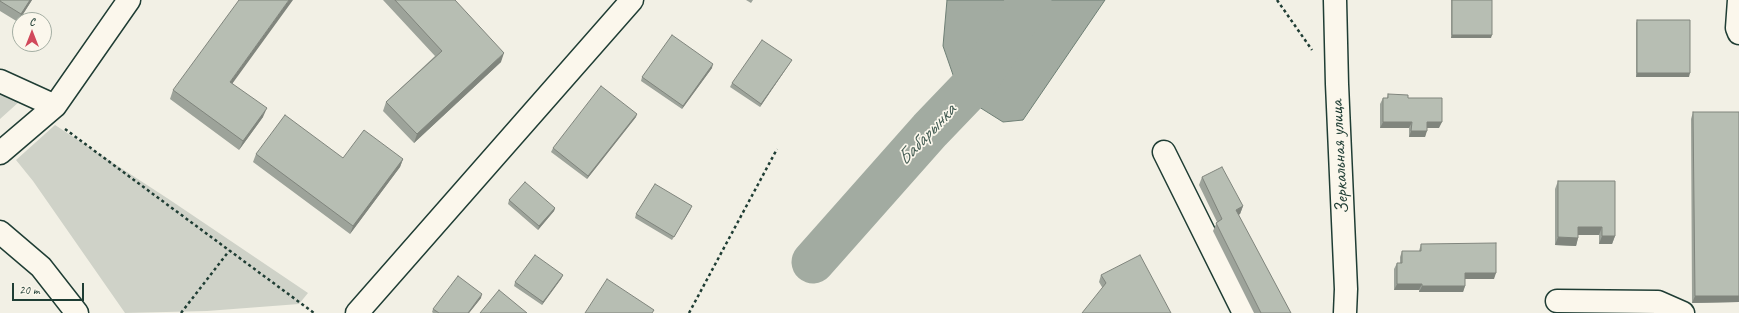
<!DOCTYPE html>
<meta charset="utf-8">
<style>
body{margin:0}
#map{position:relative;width:1739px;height:313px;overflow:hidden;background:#f2f0e5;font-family:Caveat,sans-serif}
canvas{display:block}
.north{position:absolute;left:12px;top:12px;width:40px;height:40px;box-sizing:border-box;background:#fbf7ec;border:1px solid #a3ada2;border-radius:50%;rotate:0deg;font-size:11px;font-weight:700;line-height:16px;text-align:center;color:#1f3d34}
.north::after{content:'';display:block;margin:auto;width:14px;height:18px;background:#d1495b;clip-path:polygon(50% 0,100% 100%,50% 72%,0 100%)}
.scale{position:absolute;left:12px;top:283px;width:72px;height:18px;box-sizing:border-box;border:2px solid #1f3d34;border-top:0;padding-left:5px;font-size:12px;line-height:14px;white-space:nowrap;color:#1f3d34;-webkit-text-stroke:3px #fbf7ec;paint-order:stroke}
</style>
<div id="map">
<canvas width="1739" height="313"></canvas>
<div class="north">С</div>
<div class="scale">20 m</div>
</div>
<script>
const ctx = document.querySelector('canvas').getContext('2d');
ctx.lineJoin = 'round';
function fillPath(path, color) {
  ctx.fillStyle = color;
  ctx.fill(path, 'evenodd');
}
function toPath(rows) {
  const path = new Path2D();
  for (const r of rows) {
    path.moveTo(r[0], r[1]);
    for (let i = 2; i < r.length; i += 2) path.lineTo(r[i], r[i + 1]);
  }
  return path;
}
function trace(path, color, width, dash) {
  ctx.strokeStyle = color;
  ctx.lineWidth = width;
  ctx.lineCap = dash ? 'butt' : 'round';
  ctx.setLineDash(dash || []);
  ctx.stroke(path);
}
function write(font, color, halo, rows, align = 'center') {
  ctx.font = font + ' Caveat,sans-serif';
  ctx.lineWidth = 3.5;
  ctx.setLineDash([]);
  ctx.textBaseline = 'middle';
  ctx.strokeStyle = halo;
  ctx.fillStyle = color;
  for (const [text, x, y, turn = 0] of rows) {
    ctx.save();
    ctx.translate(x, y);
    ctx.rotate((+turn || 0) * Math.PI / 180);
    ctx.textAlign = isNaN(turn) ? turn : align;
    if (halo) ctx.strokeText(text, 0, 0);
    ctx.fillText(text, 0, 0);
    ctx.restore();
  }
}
fillPath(toPath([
 [0,92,20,101,0,119],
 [55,125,170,200,308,293,299,304,207,311,125,313,33,181,16,160]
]), '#cfd2c8');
const water = toPath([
 [947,0,1105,0,1023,120,1003,122,960,95,943,46,947,0]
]);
fillPath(water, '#a2aba1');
trace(water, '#6e7f75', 1);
trace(toPath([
 [813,262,930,130,977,81,1030,0]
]), '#a2aba1', 43);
const minor = toPath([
 [1335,0,1337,84,1346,289,1345,313],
 [1739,0,1737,28,1739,33],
 [0,81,55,106],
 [1164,152,1244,313],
 [0,153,55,106,129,0],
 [0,232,41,267,77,313],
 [1557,301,1658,302,1683,313],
 [357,313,632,0]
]);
trace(minor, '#1f3d34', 25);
trace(toPath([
 [1277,0,1312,50],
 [65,129,314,313],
 [181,313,229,251],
 [689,313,777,149]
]), '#1f3d34', 2.5, [3, 3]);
trace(minor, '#fbf7ec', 22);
fillPath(toPath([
 [0,0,32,0,18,22,0,11],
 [383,0,455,0,501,62,414,143,383,111,386,102,435,56],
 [746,0,753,0,751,3],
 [1451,0,1492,0,1491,38,1451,38],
 [1637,20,1689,77,1636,77,1636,23],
 [790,63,760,107,730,87,732,83],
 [712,68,682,109,641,81,642,77],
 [232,83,263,117,239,150,170,99,173,90],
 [1388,94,1439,128,1427,128,1425,137,1409,137,1409,128,1380,128,1380,104,1383,98,1387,98],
 [1693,112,1739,302,1692,303,1691,119],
 [636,117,587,179,551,152,553,148],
 [256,154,343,158,403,159,400,167,350,234,253,162],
 [1202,177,1243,206,1240,214,1238,215,1291,313,1254,313,1213,231,1217,222,1199,185],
 [1558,181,1615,236,1612,244,1599,244,1599,235,1578,235,1578,238,1576,246,1555,245,1555,189],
 [509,200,555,208,554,211,538,230,508,204],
 [691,209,672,240,635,218,636,214],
 [1421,244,1494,279,1465,279,1465,286,1463,292,1419,292,1419,290,1394,290,1394,269,1397,263,1400,263,1400,257,1402,251,1419,251],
 [563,275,561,279,542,305,514,286,515,282],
 [1101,275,1171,313,1102,287,1099,282],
 [481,298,469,313,433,313,432,312,433,309]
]), '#9da39a');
fillPath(toPath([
 [30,0,32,0,18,22,21,14],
 [289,0,293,0,227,91,230,82],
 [1452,35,1492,35,1491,38,1451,38],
 [504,53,501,62,414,143,417,134],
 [792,60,790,63,760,107,761,104],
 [713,64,712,68,682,109,683,106],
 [1637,73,1690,73,1689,77,1636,77],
 [267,108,263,117,239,150,243,141],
 [637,114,636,117,587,179,588,176],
 [1383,122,1412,122,1409,128,1380,128],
 [1427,122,1442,122,1439,128,1425,128],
 [1411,131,1427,131,1425,137,1409,137],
 [403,159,400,167,350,234,353,226],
 [1243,206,1240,214,1233,218,1236,210],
 [555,208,554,211,538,230,539,226],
 [1578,227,1602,227,1599,235,1576,235],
 [1602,236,1615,236,1612,244,1599,244],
 [1558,237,1578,238,1576,246,1555,245],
 [1465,273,1496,273,1494,279,1463,279],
 [563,275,561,279,542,305,543,302],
 [1397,284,1422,284,1419,290,1394,290],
 [1422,286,1465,286,1463,292,1419,292],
 [482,294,481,298,469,313,468,313],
 [1695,296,1739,296,1739,302,1692,303]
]), '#80857d');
const building = toPath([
 [0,0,30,0,21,14,0,1,0,0],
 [239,0,289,0,230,82,267,108,243,141,173,90,239,0],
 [395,0,455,0,504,53,417,134,386,102,442,51,395,0],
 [1452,0,1492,0,1492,35,1452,35,1452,0],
 [1637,20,1690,20,1690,73,1637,73,1637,20],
 [672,35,713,64,683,106,642,77,672,35],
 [762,40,792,60,761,104,732,83,762,40],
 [601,86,637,114,588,176,553,148,601,86],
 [1388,94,1408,95,1408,98,1442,98,1442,122,1427,122,1427,131,1411,131,1412,122,1383,122,1383,98,1388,98,1388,94],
 [1693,112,1739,112,1739,296,1695,296,1693,112],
 [285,115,343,158,364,130,403,159,353,226,256,154,285,115],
 [1222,167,1243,206,1236,210,1291,313,1261,313,1216,223,1222,219,1202,177,1222,167],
 [1558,181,1615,181,1615,236,1602,236,1602,227,1578,227,1578,238,1558,237,1558,181],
 [525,182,555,208,539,226,509,200,525,182],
 [655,184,692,206,674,237,636,214,655,184],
 [1496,243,1496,273,1465,273,1465,286,1422,286,1422,284,1397,284,1397,263,1402,263,1402,251,1421,251,1421,244,1496,243],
 [535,255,563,275,543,302,515,282,535,255],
 [1140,255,1171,313,1082,313,1106,283,1101,275,1140,255],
 [458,276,482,294,468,313,439,313,433,309,458,276],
 [607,279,654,310,652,313,585,313,607,279],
 [499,290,527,313,480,313,499,290]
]);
fillPath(building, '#b7beb3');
trace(building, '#80857d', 1);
write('19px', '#1f3d34', '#fbf7ec', [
 ["Зеркальная улица",1340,157,-93]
]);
write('italic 20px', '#465e55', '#fbf7ec', [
 ["Бабарынка",927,135,-47]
]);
</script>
